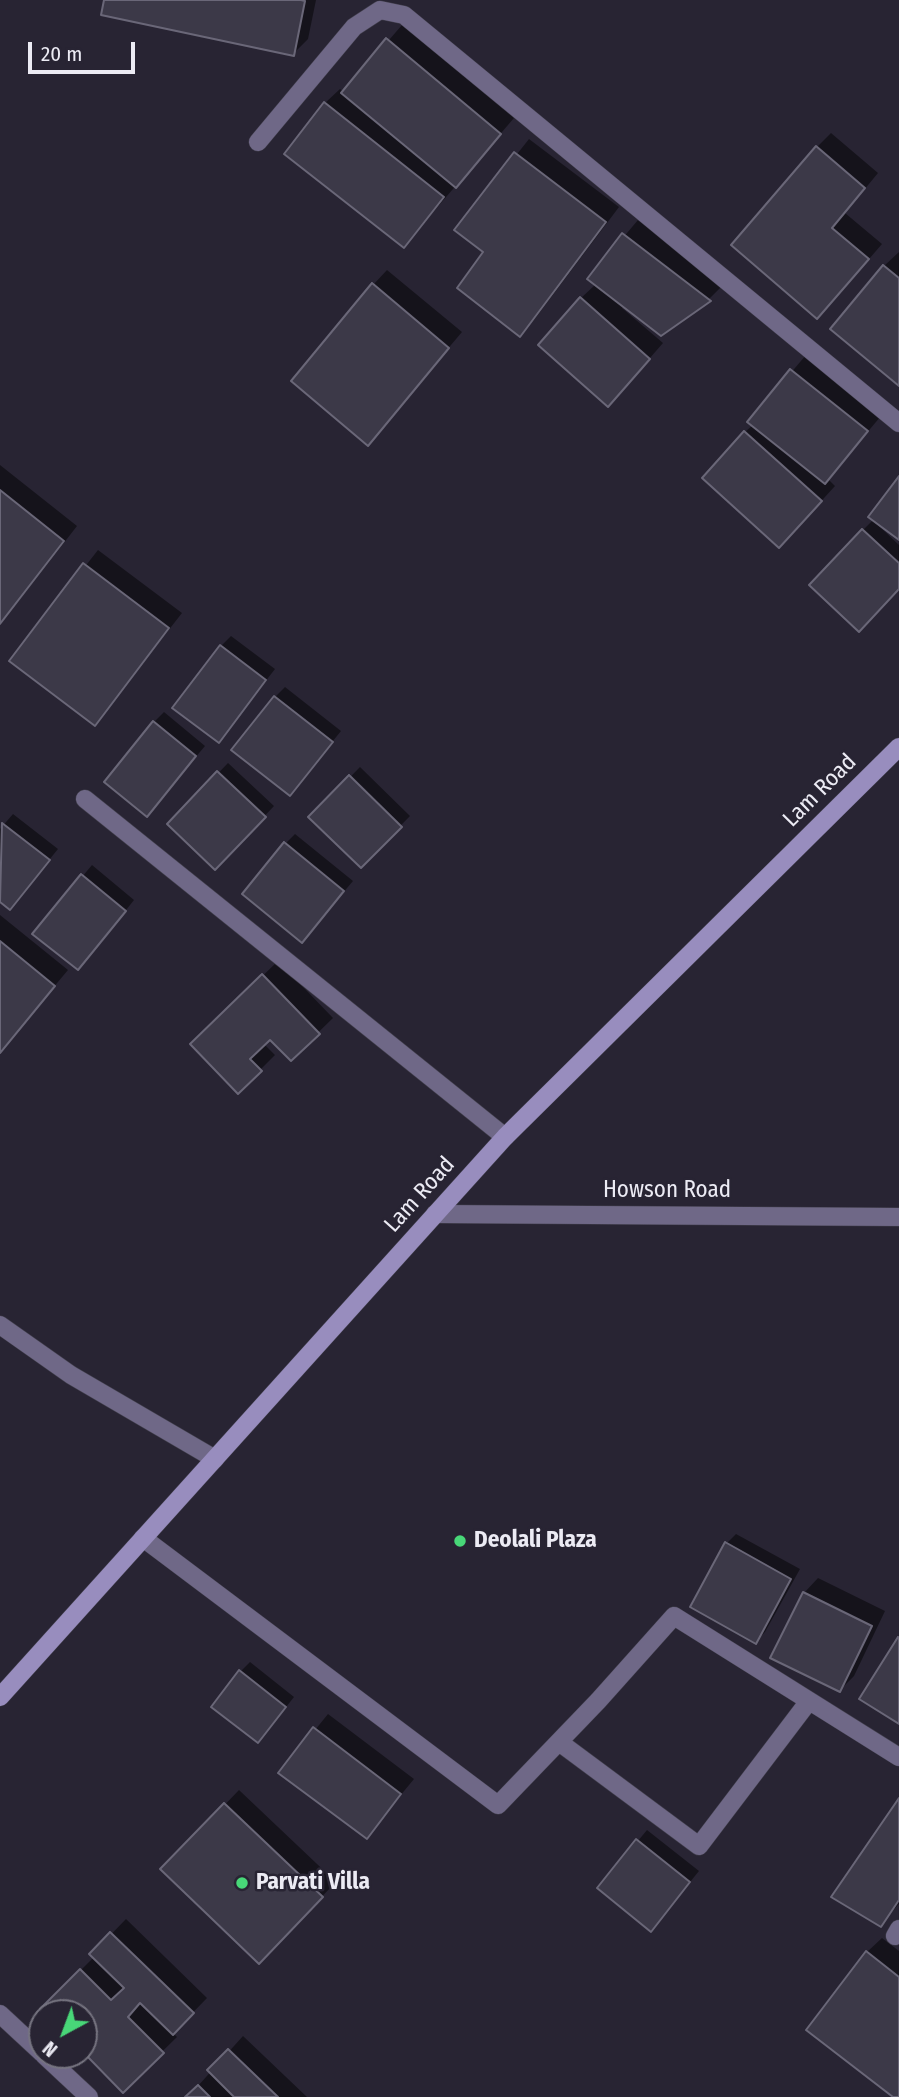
<!DOCTYPE html>
<style>
body{margin:0}
#map{position:relative;width:899px;height:2097px;overflow:hidden;background:#282433;font-family:"Fira Sans Condensed",sans-serif}
canvas{display:block}
.north{position:absolute;left:28px;top:1999px;width:70px;height:70px;box-sizing:border-box;background:#282433;border:2px solid #767480;border-radius:50%;rotate:221deg;font-size:19px;font-weight:700;line-height:28px;text-align:center;color:#ecebf4}
.north::after{content:'';display:block;margin:auto;width:24px;height:32px;background:#48d778;clip-path:polygon(50% 0,100% 100%,50% 72%,0 100%)}
.scale{position:absolute;left:28px;top:42px;width:107px;height:32px;box-sizing:border-box;border:4px solid #ecebf4;border-top:0;padding-left:9px;font-size:21px;line-height:24px;white-space:nowrap;color:#ecebf4;-webkit-text-stroke:5px #282433;paint-order:stroke}
</style>
<div id="map">
<canvas width="899" height="2097"></canvas>
<div class="north">N</div>
<div class="scale">20 m</div>
</div>
<script>
const ctx = document.querySelector('canvas').getContext('2d');
ctx.lineJoin = 'round';
function fillPath(path, color) {
  ctx.fillStyle = color;
  ctx.fill(path, 'evenodd');
}
function toPath(rows) {
  const path = new Path2D();
  for (const r of rows) {
    path.moveTo(r[0], r[1]);
    for (let i = 2; i < r.length; i += 2) path.lineTo(r[i], r[i + 1]);
  }
  return path;
}
function trace(path, color, width, dash) {
  ctx.strokeStyle = color;
  ctx.lineWidth = width;
  ctx.lineCap = dash ? 'butt' : 'round';
  ctx.setLineDash(dash || []);
  ctx.stroke(path);
}
function write(font, color, halo, rows, align = 'center') {
  ctx.font = font + ' "Fira Sans Condensed",sans-serif';
  ctx.lineWidth = 5;
  ctx.setLineDash([]);
  ctx.textBaseline = 'middle';
  ctx.strokeStyle = halo;
  ctx.fillStyle = color;
  for (const [text, x, y, turn = 0] of rows) {
    ctx.save();
    ctx.translate(x, y);
    ctx.rotate((+turn || 0) * Math.PI / 180);
    ctx.textAlign = isNaN(turn) ? turn : align;
    if (halo) ctx.strokeText(text, 0, 0);
    ctx.fillText(text, 0, 0);
    ctx.restore();
  }
}
fillPath(toPath([
 [106,0,316,0,308,39,293,54],
 [402,25,514,118,404,246,325,103,340,89,344,92],
 [831,133,878,173,845,213,882,244,831,303,817,147],
 [529,139,619,207,534,320,519,334,486,252,457,230],
 [638,220,723,285,709,299,661,334,624,306,622,308,663,343,622,390,581,298,596,284,589,278],
 [899,252,899,383,884,266],
 [387,270,462,332,368,443,373,285],
 [806,355,881,416,828,479,835,486,793,532,745,432,754,424,750,421],
 [0,465,77,526,0,625],
 [899,479,899,538,881,524,879,526,899,545,899,587,863,530,874,519],
 [98,550,182,613,95,724,11,661],
 [231,636,275,669,219,741,221,646],
 [285,687,341,731,290,794,275,697],
 [164,712,205,746,147,815,154,722],
 [228,763,274,806,225,858,169,824],
 [360,767,410,816,361,866,311,817],
 [13,814,58,849,10,908,0,900,0,829],
 [295,834,353,881,302,941,286,843],
 [92,865,134,900,88,958,35,933],
 [0,915,68,970,0,1051],
 [278,961,333,1018,291,1059,270,1037,264,1044,275,1055,238,1092,192,1044],
 [736,1534,800,1569,765,1632,755,1642,727,1543],
 [818,1578,885,1611,854,1676,840,1690,804,1593],
 [250,1662,294,1697,267,1731,240,1672],
 [328,1714,414,1779,366,1837,281,1772],
 [239,1790,336,1882,273,1947,163,1869],
 [899,1801,899,1904,881,1924],
 [647,1830,699,1871,651,1930,599,1888],
 [126,1919,207,1998,173,2033,177,2037,123,2090,84,2051,84,2013,47,2013,42,2009,94,1957,92,1954],
 [882,1938,899,1951,899,2097,896,2097,867,1952],
 [243,2036,307,2097,188,2097]
]), '#0007');
const building = toPath([
 [104,0,301,0,305,1,294,56,101,15,104,0],
 [386,38,501,134,456,188,341,93,386,38],
 [324,102,444,197,404,248,284,154,324,102],
 [816,146,865,188,832,228,869,259,817,319,731,245,816,146],
 [514,152,606,222,520,337,457,288,483,252,454,230,514,152],
 [622,233,711,301,661,336,587,279,622,233],
 [883,265,899,278,899,386,830,329,883,265],
 [372,283,449,348,368,446,291,381,372,283],
 [580,297,650,359,608,407,538,345,580,297],
 [790,369,868,431,825,484,747,422,790,369],
 [744,431,822,501,779,548,702,478,744,431],
 [899,476,899,540,868,517,899,476],
 [0,490,64,541,0,624,0,490],
 [862,529,899,563,899,589,859,632,809,585,862,529],
 [83,563,169,628,95,726,9,661,83,563],
 [220,645,266,680,219,743,172,708,220,645],
 [274,696,333,742,290,796,231,750,274,696],
 [153,721,196,756,147,817,104,782,153,721],
 [217,771,266,817,215,870,167,824,217,771],
 [349,775,402,827,361,868,308,817,349,775],
 [2,823,50,860,10,910,0,902,2,823],
 [284,842,344,891,302,943,242,894,284,842],
 [81,874,126,911,78,970,32,934,81,874],
 [0,941,55,986,0,1053,0,941],
 [262,974,320,1034,291,1061,270,1040,250,1059,262,1071,238,1094,190,1044,262,974],
 [725,1542,791,1579,756,1644,690,1607,725,1542],
 [803,1592,872,1626,840,1692,770,1658,803,1592],
 [898,1637,899,1638,899,1724,859,1699,898,1637],
 [239,1670,286,1707,258,1743,211,1707,239,1670],
 [313,1727,401,1794,367,1839,278,1773,313,1727],
 [899,1798,899,1900,881,1927,831,1897,899,1798],
 [224,1803,323,1897,259,1964,160,1869,224,1803],
 [636,1839,690,1882,651,1932,597,1888,636,1839],
 [110,1932,194,2013,173,2035,140,2003,128,2017,164,2053,123,2093,84,2053,84,2013,44,2013,40,2009,80,1969,111,2000,124,1988,89,1954,110,1932],
 [866,1951,899,1977,899,2097,893,2097,806,2030,866,1951],
 [228,2049,278,2097,234,2097,207,2070,228,2049],
 [198,2085,210,2097,185,2097,198,2085]
]);
fillPath(building, '#3c3948');
trace(building, '#6a6778', 2);
const minor = toPath([
 [258,142,354,27,380,10,404,15,899,423],
 [85,799,505,1137],
 [0,1325,71,1375,215,1459],
 [143,1538,498,1805,598,1701,674,1616,899,1757],
 [559,1742,699,1846,809,1701],
 [895,1936,899,1929],
 [0,2014,42,2053],
 [44,2055,89,2097]
]);
const tertiary = toPath([
 [435,1214,899,1217]
]);
const secondary = toPath([
 [0,1697,505,1137,899,747]
]);
trace(minor, '#43404e', 19);
trace(tertiary, '#43404e', 19);
trace(secondary, '#43404e', 19);
trace(minor, '#6f6887', 18);
trace(tertiary, '#6f6887', 18);
trace(secondary, '#988dbe', 18);
for (const [x, y, r, color] of [
 [460,1541,7,"#48d778"],
 [242,1883,7,"#48d778"]
]) {
  const dot = new Path2D();
  dot.arc(x, y, r, 0, 2 * Math.PI);
  ctx.fillStyle = color;
  ctx.fill(dot);
  trace(dot, '#282433', 2.5);
}
write('23px', '#ecebf4', '#282433', [
 ["Lam Road",820,791,-45],
 ["Howson Road",667,1191],
 ["Lam Road",420,1195,-48]
]);
write('bold 23px', '#ecebf4', '#282433', [
 ["Deolali Plaza",474,1541],
 ["Parvati Villa",256,1883]
], 'left');
</script>
